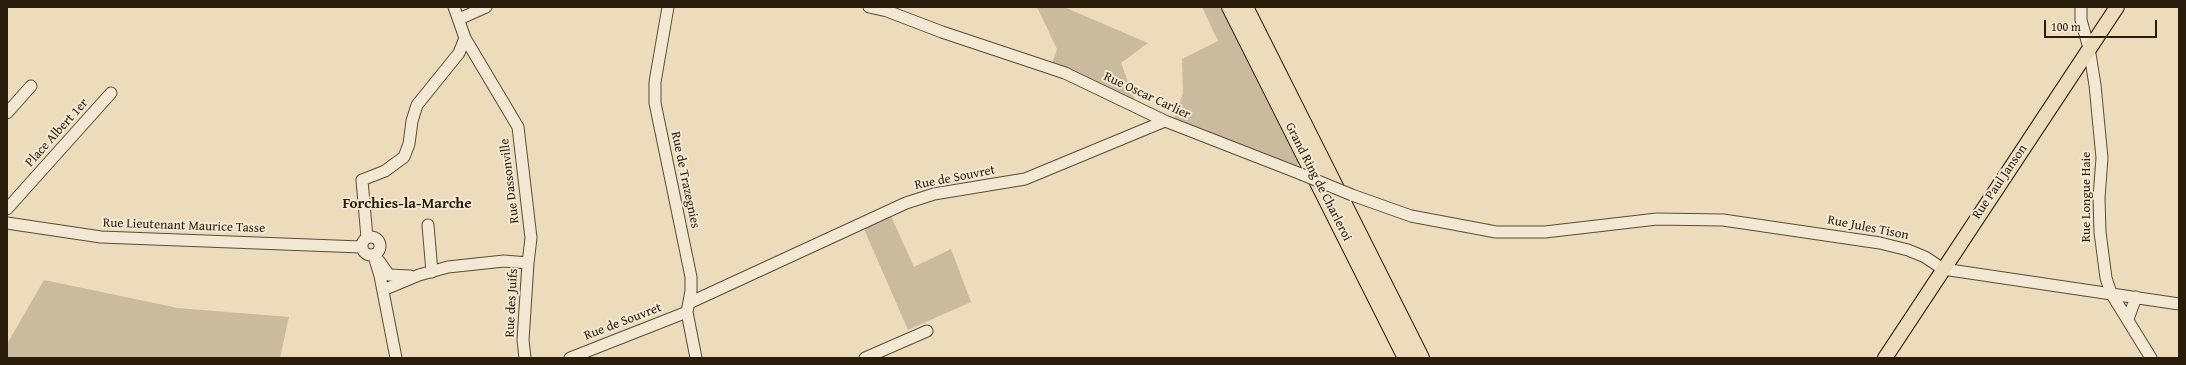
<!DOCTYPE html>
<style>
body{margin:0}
#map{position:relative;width:2186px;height:365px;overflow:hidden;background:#ecdcbc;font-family:"Gentium Book Plus",serif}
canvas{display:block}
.frame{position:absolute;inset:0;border:8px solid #2a1c0b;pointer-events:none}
.scale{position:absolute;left:2044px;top:20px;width:113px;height:18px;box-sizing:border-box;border:2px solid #2a1c0b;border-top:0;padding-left:5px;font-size:12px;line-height:14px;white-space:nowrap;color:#2a1c0b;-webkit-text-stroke:3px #f3e8d3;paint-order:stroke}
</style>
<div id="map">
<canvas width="2186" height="365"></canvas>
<div class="frame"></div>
<div class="scale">100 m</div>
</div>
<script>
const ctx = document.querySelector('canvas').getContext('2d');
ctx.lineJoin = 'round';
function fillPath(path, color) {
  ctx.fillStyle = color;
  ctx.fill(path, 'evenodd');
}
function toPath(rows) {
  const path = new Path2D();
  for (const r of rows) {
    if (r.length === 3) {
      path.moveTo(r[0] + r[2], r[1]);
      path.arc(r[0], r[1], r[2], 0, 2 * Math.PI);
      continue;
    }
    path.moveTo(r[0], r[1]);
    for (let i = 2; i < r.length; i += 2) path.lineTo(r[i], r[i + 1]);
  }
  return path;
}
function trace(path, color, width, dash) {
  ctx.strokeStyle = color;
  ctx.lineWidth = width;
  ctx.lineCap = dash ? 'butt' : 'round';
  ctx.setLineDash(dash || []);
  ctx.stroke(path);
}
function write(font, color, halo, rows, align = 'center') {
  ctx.font = font + ' "Gentium Book Plus",serif';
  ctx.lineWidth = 4;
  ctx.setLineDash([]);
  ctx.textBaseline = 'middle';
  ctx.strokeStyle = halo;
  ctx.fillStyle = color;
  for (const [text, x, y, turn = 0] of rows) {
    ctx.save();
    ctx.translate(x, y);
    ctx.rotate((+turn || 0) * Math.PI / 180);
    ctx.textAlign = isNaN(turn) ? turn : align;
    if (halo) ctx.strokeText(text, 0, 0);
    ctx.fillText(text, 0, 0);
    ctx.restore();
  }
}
fillPath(toPath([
 [1037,7,1064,7,1148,43,1121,63,1136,103,1051,66,1057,49],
 [1202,7,1220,7,1298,163,1297,166,1286,161,1285,163,1174,119,1183,93,1182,59,1218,41],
 [891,216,914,267,951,249,971,302,908,330,864,229],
 [44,280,178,308,289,317,280,358,7,358,7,344]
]), '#cbbb9e');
const minor = toPath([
 [454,7,465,38,518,127,531,238,528,263],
 [668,7,655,82,655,103,691,277,691,291,687,312,696,358],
 [869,7,887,11,942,32,1065,73,1165,121,1301,174],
 [2081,7,2081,20,2089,48,2095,85,2102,158,2099,198,2100,232,2106,278,2111,293,2151,358],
 [459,19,486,7],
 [7,113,31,86],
 [1352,195,1411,216,1496,232,1545,232,1657,219,1723,220,1880,243,1908,250,1925,257,1943,269,2179,304],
 [7,209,111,93],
 [7,223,101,237,361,247],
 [428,225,432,272],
 [371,246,9],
 [367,238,362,180,385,171,404,157,409,144,412,121,417,105,459,53,465,38],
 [374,256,380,276,396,358],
 [379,261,389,275,410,276],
 [383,290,419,275,448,267,504,261,528,263,523,340,525,358],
 [689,303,906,203,934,194,1025,179,1165,121],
 [2128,319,2136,297],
 [570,358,687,312],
 [865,358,927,331]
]);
const major = toPath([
 [1885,358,2117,7]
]);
const highway = toPath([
 [1230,7,1406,358],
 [1245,7,1421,358]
]);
trace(minor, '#5a4c37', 13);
trace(major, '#2a1c0b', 16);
trace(highway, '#2a1c0b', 18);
trace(minor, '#f3e8d3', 11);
trace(major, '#ecdcbc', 14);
trace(highway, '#ecdcbc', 16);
const minorBridge = toPath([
 [1301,174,1352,195]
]);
trace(minorBridge, '#5a4c37', 13, []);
trace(minorBridge, '#f3e8d3', 11);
write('13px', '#2a1c0b', '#f3e8d3', [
 ["Rue Oscar Carlier",1147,96,25],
 ["Place Albert 1er",57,133,-48],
 ["Rue de Souvret",955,178,-11],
 ["Rue de Trazegnies",685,180,78],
 ["Rue Dassonville",510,181,-97],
 ["Grand Ring de Charleroi",1318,182,63],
 ["Rue Paul Janson",2000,182,-56],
 ["Rue Longue Haie",2087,197,-90],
 ["Rue Lieutenant Maurice Tasse",184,226,2],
 ["Rue Jules Tison",1868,228,11],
 ["Rue des Juifs",512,303,-87],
 ["Rue de Souvret",623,322,-21]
]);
write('bold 15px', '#2a1c0b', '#f3e8d3', [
 ["Forchies-la-Marche",407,204]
]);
</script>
